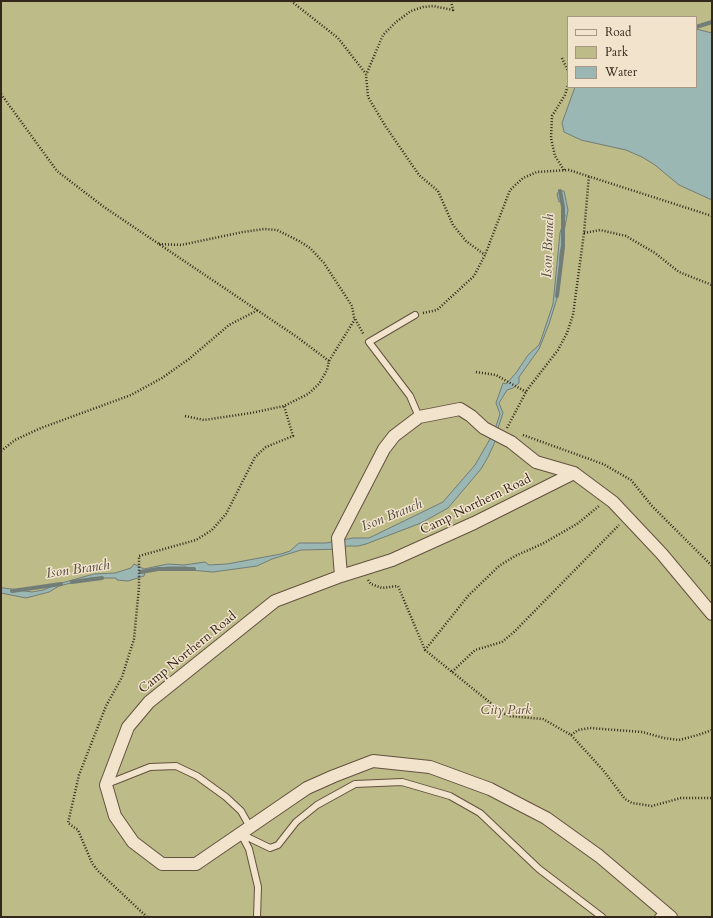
<!DOCTYPE html>
<style>
body{margin:0}
#map{position:relative;width:713px;height:918px;overflow:hidden;background:#ebd4b1;font-family:Cardo,serif}
canvas{display:block}
.frame{position:absolute;inset:0;border:2px solid #34271b;pointer-events:none}
.legend{position:absolute;left:567px;top:16px;width:130px;height:72px;box-sizing:border-box;background:#f2e3cc;border:1px solid #a69885;margin:0;padding:5px 7px;list-style:none;font-size:12px;color:#34271b}
.legend li{display:flex;align-items:center;gap:8px;height:20px}
.legend b{width:20px;border:1px solid #a69885}
</style>
<div id="map">
<canvas width="713" height="918"></canvas>
<div class="frame"></div>
<ul class="legend">
<li><b style="height:5px;background:#f2e3cc"></b>Road</li>
<li><b style="height:11px;background:#bdbb88"></b>Park</li>
<li><b style="height:11px;background:#9bb7b4"></b>Water</li>
</ul>
</div>
<script>
const ctx = document.querySelector('canvas').getContext('2d');
ctx.lineJoin = 'round';
function fillPath(path, color) {
  ctx.fillStyle = color;
  ctx.fill(path, 'evenodd');
}
function toPath(rows) {
  const path = new Path2D();
  for (const r of rows) {
    path.moveTo(r[0], r[1]);
    for (let i = 2; i < r.length; i += 2) path.lineTo(r[i], r[i + 1]);
  }
  return path;
}
function trace(path, color, width, dash) {
  ctx.strokeStyle = color;
  ctx.lineWidth = width;
  ctx.lineCap = dash ? 'butt' : 'round';
  ctx.setLineDash(dash || []);
  ctx.stroke(path);
}
function write(font, color, halo, rows, align = 'center') {
  ctx.font = font + ' Cardo,serif';
  ctx.lineWidth = 3;
  ctx.setLineDash([]);
  ctx.textBaseline = 'middle';
  ctx.strokeStyle = halo;
  ctx.fillStyle = color;
  for (const [text, x, y, turn = 0] of rows) {
    ctx.save();
    ctx.translate(x, y);
    ctx.rotate((+turn || 0) * Math.PI / 180);
    ctx.textAlign = isNaN(turn) ? turn : align;
    if (halo) ctx.strokeText(text, 0, 0);
    ctx.fillText(text, 0, 0);
    ctx.restore();
  }
}
fillPath(toPath([
 [1,1,712,1,712,917,1,917],
 [568,17,696,17,696,87,568,87]
]), '#bdbb88');
const water = toPath([
 [696,29,712,33,712,200,679,185,655,165,642,157,626,150,581,140,564,132,562,123,575,87,696,87,696,29],
 [559,191,564,191,568,210,560,254,558,295,549,324,539,349,519,377,519,383,513,388,507,390,499,403,503,413,498,428,499,433,488,457,481,469,448,508,421,523,366,544,358,546,347,546,343,549,301,550,272,559,257,566,213,572,190,570,187,567,168,567,150,569,145,572,144,576,128,581,117,580,116,578,91,578,59,586,49,592,26,598,1,593,1,588,4,588,32,592,43,590,58,584,94,574,115,573,131,568,134,564,144,569,168,564,184,565,205,562,209,565,227,564,281,554,290,551,299,543,326,543,353,538,369,538,443,502,475,465,494,432,500,414,496,403,503,383,506,384,516,373,528,355,539,345,542,337,553,304,560,233,565,216,562,200,559,202,557,194,559,191]
]);
fillPath(water, '#9bb7b4');
trace(water, '#727d77', 1);
trace(toPath([
 [696,27,712,22],
 [557,296,563,247,563,207,560,191],
 [141,572,158,569,194,569],
 [72,582,102,578],
 [12,591,61,584]
]), '#727d77', 4);
const lane = toPath([
 [415,315,369,342,410,396,419,417],
 [107,784,150,767,176,766,197,776,226,797,241,811,250,827],
 [241,834,270,848,278,845,296,822,317,805,355,784,402,782,450,796,480,813,539,869,602,917],
 [241,834,249,849,258,887,257,917],
 [658,917,664,911]
]);
const street = toPath([
 [574,473,474,523,392,560,341,576,275,601,149,702,128,727,106,785,115,816,133,842,162,864,196,864,307,788,334,776,373,761,430,767,490,789,546,818,599,856,671,917],
 [341,576,338,538,384,449,394,436,419,417,460,409,471,416,484,428,511,442,536,462,574,473,613,502,662,554,712,614]
]);
trace(lane, '#625240', 8);
trace(street, '#625240', 14);
trace(toPath([
 [291,1,338,38,366,74],
 [451,1,453,10,433,6,423,7,411,11,396,22,383,35,366,75,368,97,386,127,419,175,438,191,453,225,466,241,485,255],
 [562,58,568,71],
 [1,94,57,171,104,207,297,337,329,361],
 [564,170,555,156,551,138,552,116,565,95,568,85],
 [584,233,600,230,626,236,655,253,679,272,712,285],
 [159,244,181,245,243,232,264,229,277,230,299,241,310,248,324,263,352,306,354,317,364,335],
 [423,313,437,310,474,276,485,255,510,190,523,178,537,172,569,170,712,216],
 [476,372,496,375,526,392],
 [185,416,204,420,251,413,284,406,308,394,319,384,327,370,329,361,355,319],
 [507,428,527,390,558,350,567,333,573,315,584,233,589,175],
 [523,435,603,464,631,480,652,506,712,566],
 [1,451,15,440,41,428,131,395,162,378,189,359,229,325,258,310],
 [368,580,371,584,382,588,398,586,425,650,503,713,509,716,543,719,571,735,603,770,625,799,632,803,652,806,681,798,712,798],
 [425,650,468,596,499,566,515,556,542,544,577,524,599,506],
 [452,672,475,650,502,642,514,632,619,525],
 [571,735,578,730,590,728,642,732,664,738,679,740,698,735,712,730],
 [147,917,98,871,92,863,78,830,68,823,79,775,106,706,122,677,134,639,139,587,139,556,196,540,212,530,226,514,255,457,266,447,293,436,284,406]
]), '#34271b', 2.5, [1, 2]);
trace(lane, '#f2e3cc', 6);
trace(street, '#f2e3cc', 12);
write('13px', '#34271b', '#f2e3cc', [
 ["Camp Northern Road",476,505,-26],
 ["Camp Northern Road",188,653,-39]
]);
write('italic 13px', '#564c36', '#f2e3cc', [
 ["City Park",506,711]
]);
write('italic 14px', '#4e4b41', '#f2e3cc', [
 ["Ison Branch",549,246,-88],
 ["Ison Branch",392,516,-22],
 ["Ison Branch",78,570,-8]
]);
</script>
